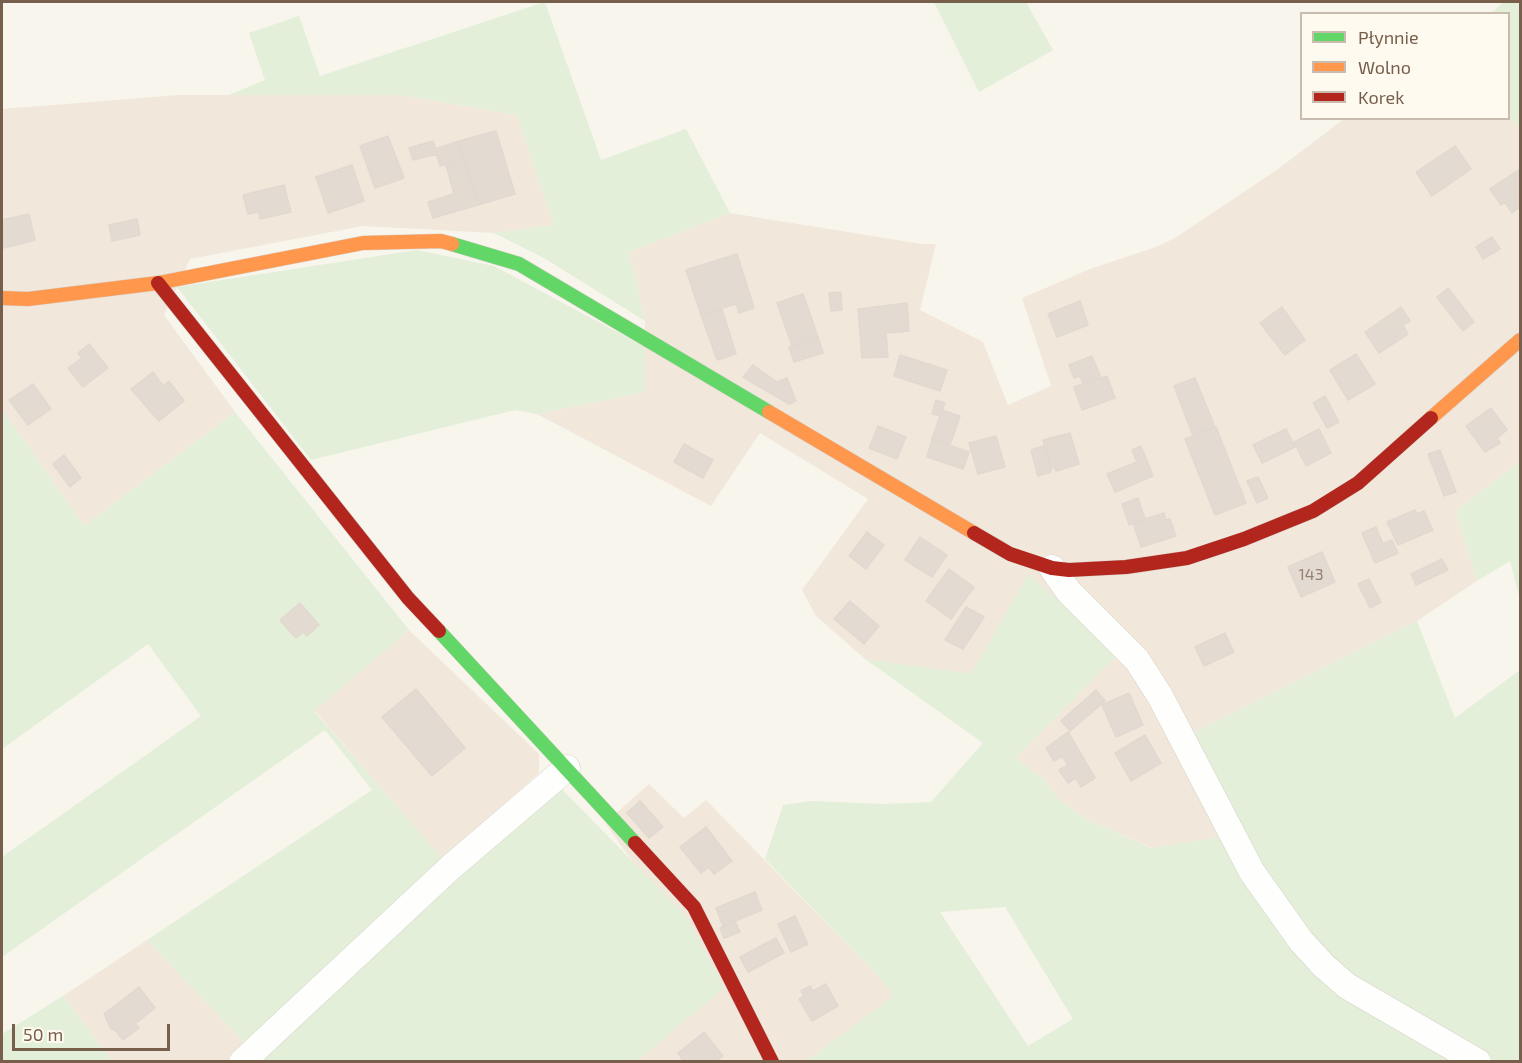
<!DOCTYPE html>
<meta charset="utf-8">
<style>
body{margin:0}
#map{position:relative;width:1522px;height:1063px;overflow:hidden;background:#f8f5ed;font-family:"Exo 2",sans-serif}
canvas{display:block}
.frame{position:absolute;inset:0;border:3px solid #775f4c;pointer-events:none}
.legend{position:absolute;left:1300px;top:12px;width:210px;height:108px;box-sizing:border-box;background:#fffaf0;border:2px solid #c9bcae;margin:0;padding:8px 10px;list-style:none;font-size:18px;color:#775f4c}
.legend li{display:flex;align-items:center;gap:12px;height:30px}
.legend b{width:30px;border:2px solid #c9bcae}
.scale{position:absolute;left:12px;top:1024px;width:158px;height:27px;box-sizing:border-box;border:3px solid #775f4c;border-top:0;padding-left:8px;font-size:18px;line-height:21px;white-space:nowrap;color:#775f4c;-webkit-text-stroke:4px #fffaf0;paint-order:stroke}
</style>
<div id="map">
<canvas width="1522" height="1063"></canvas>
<div class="frame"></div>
<ul class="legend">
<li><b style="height:8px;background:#63d668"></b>Płynnie</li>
<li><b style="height:8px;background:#ff974d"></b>Wolno</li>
<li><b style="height:8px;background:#b3261e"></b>Korek</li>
</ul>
<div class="scale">50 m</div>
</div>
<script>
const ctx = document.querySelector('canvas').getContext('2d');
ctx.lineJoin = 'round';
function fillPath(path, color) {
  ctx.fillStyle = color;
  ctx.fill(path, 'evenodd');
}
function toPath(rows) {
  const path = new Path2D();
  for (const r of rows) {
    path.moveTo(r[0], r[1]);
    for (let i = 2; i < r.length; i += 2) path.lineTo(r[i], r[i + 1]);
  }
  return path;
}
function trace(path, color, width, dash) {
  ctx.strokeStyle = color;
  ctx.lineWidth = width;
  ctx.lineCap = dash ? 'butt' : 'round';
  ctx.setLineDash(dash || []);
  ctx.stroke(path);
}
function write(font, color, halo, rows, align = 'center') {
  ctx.font = font + ' "Exo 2",sans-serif';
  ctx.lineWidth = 4.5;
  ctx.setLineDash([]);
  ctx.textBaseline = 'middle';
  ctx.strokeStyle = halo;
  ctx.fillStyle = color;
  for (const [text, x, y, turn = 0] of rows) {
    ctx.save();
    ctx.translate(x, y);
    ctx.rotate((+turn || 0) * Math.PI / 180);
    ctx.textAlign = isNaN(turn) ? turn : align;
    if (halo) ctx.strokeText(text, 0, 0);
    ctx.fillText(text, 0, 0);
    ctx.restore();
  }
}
fillPath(toPath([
 [179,95,402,95,517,115,554,225,494,233,363,226,190,259,164,315,235,412,84,526,2,409,2,109],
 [1509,118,1520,128,1520,462,1456,511,1477,581,1417,621,1193,733,1141,645,1120,652,1146,694,1223,837,1152,848,1086,819,1058,799,1044,779,1015,758,1120,652,1028,576,971,675,865,659,816,616,802,590,868,499,760,433,711,506,537,414,645,392,645,321,629,252,730,213,922,244,936,244,920,310,983,342,1008,405,1051,386,1022,298,1090,269,1156,247,1175,238,1278,169,1344,119],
 [409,630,539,754,539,773,442,859,314,710],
 [649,784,684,818,706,800,881,979,895,996,806,1061,637,1061,723,988,605,823],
 [147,940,262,1061,112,1061,63,996]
]), '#f1e8db');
fillPath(toPath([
 [545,2,601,160,686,129,730,213,629,252,645,321,544,258,494,233,554,225,517,115,402,95,229,95,265,80,249,33,299,16,320,76],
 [934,2,1026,2,1053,50,979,92],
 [1503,2,1520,2,1520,128,1509,118,1508,14,1492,13],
 [417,250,494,266,645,347,645,392,537,414,515,410,311,460,177,287],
 [2,409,84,526,235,412,409,630,314,711,454,872,556,783,686,916,724,988,637,1061,262,1061,147,940,372,790,325,730,2,957,2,857,201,716,148,644,2,749],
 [1520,462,1520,600,1510,561,1477,581,1456,511],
 [1028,575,1120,652,1015,758,1044,779,1058,799,1086,819,1151,848,1223,837,1240,878,1313,974,1370,1011,1463,1061,806,1061,894,996,881,979,765,859,783,805,812,801,884,804,931,802,983,743,865,659,971,674],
 [1005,907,1073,1019,1028,1046,940,912],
 [1417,621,1455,718,1520,670,1520,1061,1495,1061,1354,983,1326,955,1263,870,1193,733],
 [63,996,112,1061,2,1061,2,1034]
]), '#e3efd8');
const building = toPath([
 [496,131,515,194,478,205,459,141,496,131],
 [388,136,404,178,375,188,360,146,388,136],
 [433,141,437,154,413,160,409,148,433,141],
 [459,141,464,159,440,166,435,149,459,141],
 [1455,146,1471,169,1432,196,1416,172,1455,146],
 [464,159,478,205,433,218,428,202,454,194,446,165,464,159],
 [352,165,364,201,328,213,316,177,352,165],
 [1519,170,1520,207,1512,213,1505,202,1501,205,1490,189,1519,170],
 [284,185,291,212,260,219,259,212,248,214,243,195,284,185],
 [29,214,35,240,4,248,2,241,2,220,29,214],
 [137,219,140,235,112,241,109,225,137,219],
 [1492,237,1500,249,1483,259,1476,247,1492,237],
 [737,254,754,308,739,313,736,304,701,315,686,270,737,254],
 [1448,288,1474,322,1463,331,1437,297,1448,288],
 [841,292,842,310,831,311,829,293,841,292],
 [803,294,818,337,792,346,777,303,803,294],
 [1080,301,1088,325,1057,337,1048,314,1080,301],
 [907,303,909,331,886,333,888,357,862,358,858,309,907,303],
 [1282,307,1305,340,1285,355,1260,323,1282,307],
 [1401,307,1410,321,1403,325,1408,334,1379,353,1365,332,1401,307],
 [722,309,736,354,717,360,701,315,722,309],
 [818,337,823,353,794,362,789,347,818,337],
 [89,344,108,368,83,387,68,368,82,358,78,353,89,344],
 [1356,354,1375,384,1348,400,1330,370,1356,354],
 [900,355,947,370,940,391,894,376,900,355],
 [1092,356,1101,378,1083,384,1080,376,1074,378,1069,365,1092,356],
 [753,365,777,382,787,378,796,401,789,404,743,377,753,365],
 [153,372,163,386,169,381,184,401,159,421,131,389,153,372],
 [1107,376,1115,398,1082,410,1074,387,1107,376],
 [1195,378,1215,427,1193,436,1174,386,1195,378],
 [33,384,51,409,28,425,9,400,33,384],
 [1325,396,1339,422,1327,428,1313,403,1325,396],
 [936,400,945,403,940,416,932,414,936,400],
 [1491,408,1507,430,1497,438,1500,443,1485,452,1466,426,1491,408],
 [942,410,960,416,950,445,932,439,942,410],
 [878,426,906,437,897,459,869,448,878,426],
 [1216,427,1246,503,1215,515,1185,439,1216,427],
 [1286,429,1295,447,1262,463,1253,445,1286,429],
 [1319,429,1331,453,1306,466,1294,442,1319,429],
 [1070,433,1079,464,1056,471,1055,467,1051,469,1043,440,1070,433],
 [996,436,1005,467,978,474,969,443,996,436],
 [932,439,969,452,963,469,927,457,932,439],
 [684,444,713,460,703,478,674,462,684,444],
 [1044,446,1051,472,1038,476,1031,450,1044,446],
 [1141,446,1153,476,1115,492,1107,474,1137,462,1132,450,1141,446],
 [1440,450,1456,492,1444,496,1428,454,1440,450],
 [64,455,81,478,70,487,53,464,64,455],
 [1258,477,1268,498,1257,503,1247,481,1258,477],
 [1138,498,1145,519,1129,525,1122,504,1138,498],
 [1415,510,1417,514,1424,511,1433,530,1398,545,1387,522,1415,510],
 [1164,513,1166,520,1170,519,1176,536,1141,547,1133,523,1164,513],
 [1376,527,1383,544,1392,540,1398,553,1375,563,1362,533,1376,527],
 [867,532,884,545,866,569,849,556,867,532],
 [920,537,947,555,932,577,905,560,920,537],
 [1322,552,1335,582,1301,597,1288,567,1322,552],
 [1442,559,1448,570,1416,585,1411,574,1442,559],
 [949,569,974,587,951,619,926,601,949,569],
 [1369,579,1381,602,1370,608,1358,584,1369,579],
 [850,601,879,626,864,644,834,619,850,601],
 [300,603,319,625,307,636,303,632,296,638,280,620,300,603],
 [966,607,984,617,963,649,945,640,966,607],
 [1225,633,1234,652,1204,666,1195,647,1225,633],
 [416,689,465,748,432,776,382,717,416,689],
 [1096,690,1105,701,1070,731,1061,721,1096,690],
 [1129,693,1143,725,1116,737,1102,705,1129,693],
 [1068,732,1095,778,1081,787,1076,778,1068,783,1059,770,1068,765,1062,756,1054,761,1046,748,1068,732],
 [1145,735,1161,763,1131,781,1115,753,1145,735],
 [640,801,663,827,649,838,627,813,640,801],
 [706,827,732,861,714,874,709,867,701,873,680,847,706,827],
 [755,892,762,910,723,926,716,908,755,892],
 [795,916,808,944,791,952,778,924,795,916],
 [735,921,740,932,724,938,720,928,735,921],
 [776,938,784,953,748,972,740,957,776,938],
 [826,984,838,1006,812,1021,799,999,804,996,801,991,810,986,813,991,826,984],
 [139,987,155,1008,135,1024,139,1028,123,1040,115,1030,111,1029,104,1014,139,987],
 [704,1032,723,1056,715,1062,684,1062,678,1053,704,1032]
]);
fillPath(building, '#e3dbd2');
trace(building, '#e1d9cf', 1.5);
const street = toPath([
 [1052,568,1069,592,1137,660,1160,696,1252,872,1301,941,1324,966,1347,986,1478,1062],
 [242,1062,451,867,567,768]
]);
const fast = toPath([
 [452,244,519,264,769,412],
 [439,631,635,843]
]);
const slow = toPath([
 [2,298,28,299,158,283,363,243,441,241,452,244],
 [769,412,974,533],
 [1431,418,1520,340]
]);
const jam = toPath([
 [158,283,408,598,439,631],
 [974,533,1010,554,1052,568,1069,570,1126,567,1187,558,1244,539,1313,511,1358,483,1431,418],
 [635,843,694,907,772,1062]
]);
trace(street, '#d7d2cb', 27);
trace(fast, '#d8d2cb', 15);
trace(slow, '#d8d2cb', 15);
trace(jam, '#d8d2cb', 15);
trace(street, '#fefefc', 26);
trace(fast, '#63d668', 14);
trace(slow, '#ff974d', 14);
trace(jam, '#b3261e', 14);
write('16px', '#948170', null, [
 ["143",1311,575]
]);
</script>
